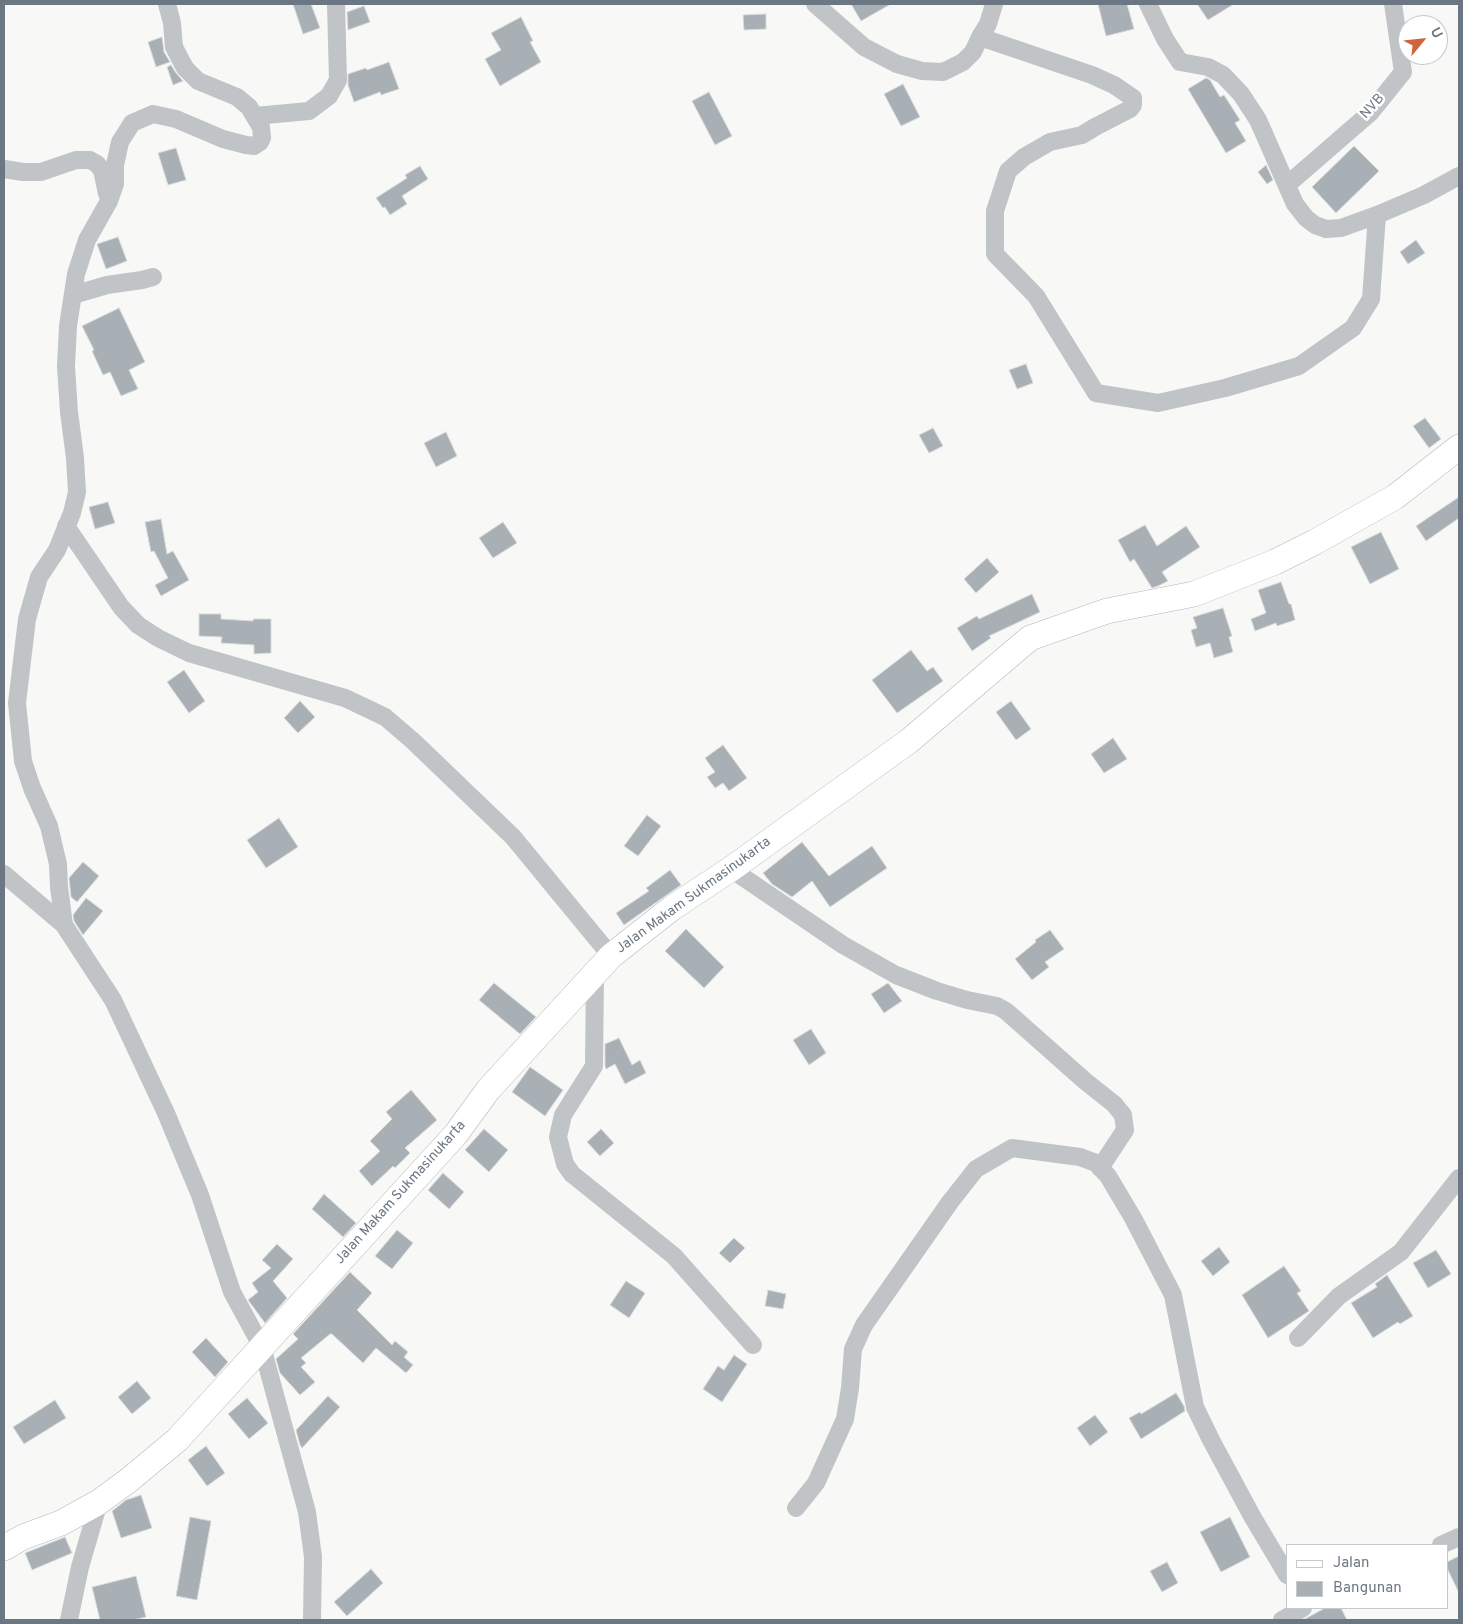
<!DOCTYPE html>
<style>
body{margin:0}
#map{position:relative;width:1463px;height:1624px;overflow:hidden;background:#f8f8f6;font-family:Overpass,sans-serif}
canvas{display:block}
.frame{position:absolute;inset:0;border:5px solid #6b7884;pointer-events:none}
.legend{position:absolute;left:1286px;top:1544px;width:162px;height:65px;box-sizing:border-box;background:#fff;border:1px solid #c4c9ce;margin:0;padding:6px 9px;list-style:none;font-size:15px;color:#6b7884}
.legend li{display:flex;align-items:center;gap:10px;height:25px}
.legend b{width:25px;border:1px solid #c4c9ce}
.north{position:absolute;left:1398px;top:15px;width:50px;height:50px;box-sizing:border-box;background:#fff;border:1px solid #c4c9ce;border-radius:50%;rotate:62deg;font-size:14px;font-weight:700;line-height:20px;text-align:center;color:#6b7884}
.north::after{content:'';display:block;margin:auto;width:18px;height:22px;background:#d0643e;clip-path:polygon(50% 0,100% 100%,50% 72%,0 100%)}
</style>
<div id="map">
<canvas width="1463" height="1624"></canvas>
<div class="frame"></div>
<ul class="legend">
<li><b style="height:6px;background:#fff"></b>Jalan</li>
<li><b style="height:14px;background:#a8afb5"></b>Bangunan</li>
</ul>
<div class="north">U</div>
</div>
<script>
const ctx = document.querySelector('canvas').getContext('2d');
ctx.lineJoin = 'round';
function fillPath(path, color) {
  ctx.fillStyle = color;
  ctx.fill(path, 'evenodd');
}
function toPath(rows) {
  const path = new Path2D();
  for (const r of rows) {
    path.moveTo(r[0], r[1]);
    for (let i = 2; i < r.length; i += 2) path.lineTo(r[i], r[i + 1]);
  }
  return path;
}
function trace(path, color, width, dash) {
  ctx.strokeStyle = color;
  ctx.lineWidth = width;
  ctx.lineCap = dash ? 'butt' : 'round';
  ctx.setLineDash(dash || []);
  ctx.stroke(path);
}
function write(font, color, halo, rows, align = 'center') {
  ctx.font = font + ' Overpass,sans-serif';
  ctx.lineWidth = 5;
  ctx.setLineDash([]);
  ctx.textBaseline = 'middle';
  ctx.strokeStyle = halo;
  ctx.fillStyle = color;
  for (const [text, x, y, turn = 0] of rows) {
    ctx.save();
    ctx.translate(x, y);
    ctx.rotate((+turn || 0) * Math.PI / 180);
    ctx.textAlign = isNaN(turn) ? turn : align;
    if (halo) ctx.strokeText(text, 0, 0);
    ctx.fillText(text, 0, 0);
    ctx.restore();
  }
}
const building = toPath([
 [293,4,311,4,320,28,303,34,293,4],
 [851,4,891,4,861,21,851,4],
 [1098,4,1127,4,1134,29,1106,36,1098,4],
 [1197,4,1234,4,1208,20,1197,4],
 [364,6,370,22,348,30,347,12,364,6],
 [766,14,766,29,744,30,743,15,766,14],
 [521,17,533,41,530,42,541,62,500,86,485,59,501,50,491,33,521,17],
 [162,37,164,52,170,62,156,67,148,42,162,37],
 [389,62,399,89,381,95,380,92,354,102,348,85,348,74,366,68,367,70,389,62],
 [171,65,176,73,183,81,173,85,167,67,171,65],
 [1206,78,1210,80,1220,97,1224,95,1240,120,1235,123,1246,141,1226,153,1188,89,1206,78],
 [903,84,920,117,901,126,884,94,903,84],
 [709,92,732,136,715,145,692,101,709,92],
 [1354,146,1379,171,1336,213,1312,187,1354,146],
 [176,148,186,180,168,185,158,153,176,148],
 [1266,165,1273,180,1267,184,1258,172,1266,165],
 [420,166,428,179,402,196,407,204,390,215,385,207,383,208,376,198,407,178,405,175,420,166],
 [118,237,127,261,106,269,97,244,118,237],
 [1416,240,1425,253,1408,264,1400,252,1416,240],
 [119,308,145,362,129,370,138,389,121,396,110,372,103,375,92,351,94,350,82,326,119,308],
 [1026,364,1033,383,1017,389,1009,370,1026,364],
 [1425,418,1441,439,1429,448,1413,426,1425,418],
 [933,428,943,446,929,453,919,435,933,428],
 [446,432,457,456,436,467,424,443,446,432],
 [1459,497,1459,518,1426,541,1416,526,1459,497],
 [108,502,115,523,95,529,89,507,108,502],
 [161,519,167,554,173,551,189,580,161,596,155,585,168,578,154,551,151,552,145,522,161,519],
 [503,522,517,543,493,558,479,538,503,522],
 [1145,525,1157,546,1186,526,1200,547,1162,572,1168,581,1158,586,1152,588,1134,559,1130,562,1118,540,1145,525],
 [1381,532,1399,569,1370,584,1351,547,1381,532],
 [987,558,999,572,976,593,964,579,987,558],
 [1281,582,1289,604,1291,604,1295,620,1277,626,1276,623,1255,631,1251,619,1266,613,1258,590,1281,582],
 [1032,594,1040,612,989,636,991,638,972,651,957,628,977,616,979,619,1032,594],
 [1223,608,1232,636,1229,637,1233,652,1214,658,1210,643,1196,647,1191,630,1197,628,1193,617,1223,608],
 [199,614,221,614,221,619,253,621,253,619,271,619,271,653,254,654,254,645,221,643,222,637,199,636,199,614],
 [911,650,927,671,933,667,943,681,897,713,872,680,911,650],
 [184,670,205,701,189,713,167,682,184,670],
 [300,701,315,717,298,733,284,718,300,701],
 [1011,701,1031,729,1016,740,996,712,1011,701],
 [1113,738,1127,759,1104,773,1091,754,1113,738],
 [723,745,747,778,729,791,723,783,715,788,707,777,715,772,705,758,723,745],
 [647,815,661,826,638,856,624,846,647,815],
 [279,818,298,847,266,868,247,840,279,818],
 [802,842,829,876,872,846,887,868,830,907,812,881,792,897,772,884,763,873,802,842],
 [83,862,99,876,77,902,71,897,69,878,83,862],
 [670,870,681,885,624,925,616,913,649,891,646,888,670,870],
 [86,898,103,911,83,935,74,921,73,915,86,898],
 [686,929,724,967,704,988,665,951,686,929],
 [1050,930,1064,949,1045,962,1049,967,1032,980,1015,959,1036,942,1035,940,1050,930],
 [494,983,536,1017,520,1034,479,1000,494,983],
 [888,983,902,1001,884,1013,871,994,888,983],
 [811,1029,826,1053,809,1065,793,1040,811,1029],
 [619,1038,632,1065,640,1060,646,1073,625,1084,615,1064,606,1069,605,1066,605,1044,619,1038],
 [530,1067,563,1090,545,1116,512,1092,530,1067],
 [411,1090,437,1120,405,1148,410,1153,395,1168,393,1166,372,1186,359,1171,380,1151,370,1141,392,1119,386,1112,411,1090],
 [484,1129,508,1150,489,1172,465,1150,484,1129],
 [601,1129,614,1143,600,1156,587,1142,601,1129],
 [443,1173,464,1192,449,1209,428,1190,443,1173],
 [324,1194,356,1223,343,1237,312,1209,324,1194],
 [397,1230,413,1243,392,1269,375,1256,397,1230],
 [734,1238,745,1248,730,1263,719,1253,734,1238],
 [277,1244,293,1259,273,1281,287,1298,265,1323,248,1300,258,1292,252,1283,271,1268,262,1260,277,1244],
 [1219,1247,1230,1262,1213,1276,1201,1261,1219,1247],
 [1436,1250,1451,1274,1428,1288,1413,1263,1436,1250],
 [1284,1266,1301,1291,1297,1293,1309,1311,1268,1338,1242,1295,1284,1266],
 [350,1272,372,1293,357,1310,392,1345,395,1341,408,1352,404,1357,413,1365,406,1373,376,1348,363,1363,332,1334,330,1334,301,1358,306,1363,301,1367,315,1382,300,1395,280,1373,276,1359,298,1339,293,1334,350,1272],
 [1387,1275,1413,1316,1400,1324,1398,1322,1373,1338,1351,1303,1377,1287,1375,1284,1387,1275],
 [626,1281,645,1293,629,1318,610,1305,626,1281],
 [768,1290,786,1294,783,1309,765,1306,768,1290],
 [206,1338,228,1362,215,1377,192,1352,206,1338],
 [734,1355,747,1364,722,1402,703,1389,718,1366,724,1370,734,1355],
 [137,1381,151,1398,132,1414,118,1397,137,1381],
 [1176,1393,1184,1406,1185,1411,1141,1439,1129,1418,1140,1412,1141,1414,1176,1393],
 [328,1396,340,1407,302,1448,300,1445,296,1430,328,1396],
 [247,1398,268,1423,249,1439,228,1414,247,1398],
 [55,1400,66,1418,24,1444,13,1427,55,1400],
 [1095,1415,1108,1432,1090,1446,1077,1428,1095,1415],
 [206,1446,225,1473,207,1486,188,1460,206,1446],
 [141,1495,152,1528,121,1538,112,1511,126,1500,141,1495],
 [190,1517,211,1521,197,1600,176,1596,190,1517],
 [1230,1517,1250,1557,1221,1572,1200,1532,1230,1517],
 [65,1537,72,1553,32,1570,25,1553,65,1537],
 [1459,1556,1459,1593,1447,1568,1447,1562,1459,1556],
 [1167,1562,1178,1583,1162,1592,1150,1571,1167,1562],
 [371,1569,383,1583,347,1616,334,1602,371,1569],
 [136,1576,146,1617,133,1620,100,1620,92,1587,136,1576],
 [1325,1608,1341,1608,1347,1620,1303,1620,1325,1608]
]);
fillPath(building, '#a8afb5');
trace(building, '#dadad9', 1);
const secondary = toPath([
 [4,1548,23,1537,61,1523,99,1502,129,1480,177,1440,456,1134,488,1090,611,956,672,908,731,869,909,741,1030,638,1107,611,1194,594,1275,562,1315,542,1395,497,1459,447]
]);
trace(secondary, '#b3b7bc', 26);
trace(toPath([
 [167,4,172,23,174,47,185,68,198,81,237,97,249,107,261,127,262,138,260,142,254,146,246,145,223,139,176,119,153,114,132,123,120,142,115,165,115,184,109,201,87,240,76,274,68,326,66,366,69,412,75,458,77,492,72,513,57,550,39,577,27,619,17,703,23,761,32,788,49,826,58,864,59,887,64,925,113,1000,166,1113,200,1195,232,1292,262,1347,307,1512,313,1557,312,1620],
 [815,4,864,47,897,64,922,71,943,72,963,62,973,52,980,37,1092,75,1114,85,1133,98,1133,105,1130,109,1095,127,1082,135,1050,142,1024,157,1008,171,995,211,995,254,1036,296,1096,393,1158,403,1225,388,1299,366,1353,328,1371,299,1377,215],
 [1148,4,1165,39,1180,62,1208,67,1223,75,1241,94,1258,120,1295,204,1306,218,1315,225,1326,229,1341,228,1377,215,1424,195,1459,176],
 [980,37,988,24,994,4],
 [255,116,309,111,329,96,338,80,336,4],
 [4,169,23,172,41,172,76,160,90,160,97,164,102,170,107,194],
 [1287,185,1370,113,1403,72,1393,4],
 [73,295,107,285,142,280,153,277],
 [66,526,121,607,138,625,158,638,189,653,345,698,385,717,413,741,513,837,611,956],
 [731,869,843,945,896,975,937,991,967,1000,997,1006,1006,1011,1085,1081,1114,1104,1123,1115,1125,1130,1100,1168],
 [4,874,64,925],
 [595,975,594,1066,563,1115,558,1137,565,1164,572,1174,674,1256,753,1345],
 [1298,1338,1339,1296,1401,1252,1459,1178],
 [796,1508,816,1483,845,1419,850,1388,853,1349,864,1325,950,1202,976,1169,1012,1148,1080,1157,1096,1163,1108,1176,1133,1218,1173,1295,1195,1407,1211,1440,1252,1516,1287,1575],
 [1441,1545,1459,1537],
 [69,1620,80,1567,99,1502],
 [1282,1620,1303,1608]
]), '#c0c4c7', 18);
trace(secondary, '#fff', 25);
write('14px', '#6b7884', '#fff', [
 ["NVB",1373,107,-48],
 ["Jalan Makam Sukmasinukarta",694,896,-36],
 ["Jalan Makam Sukmasinukarta",401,1193,-48]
]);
</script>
